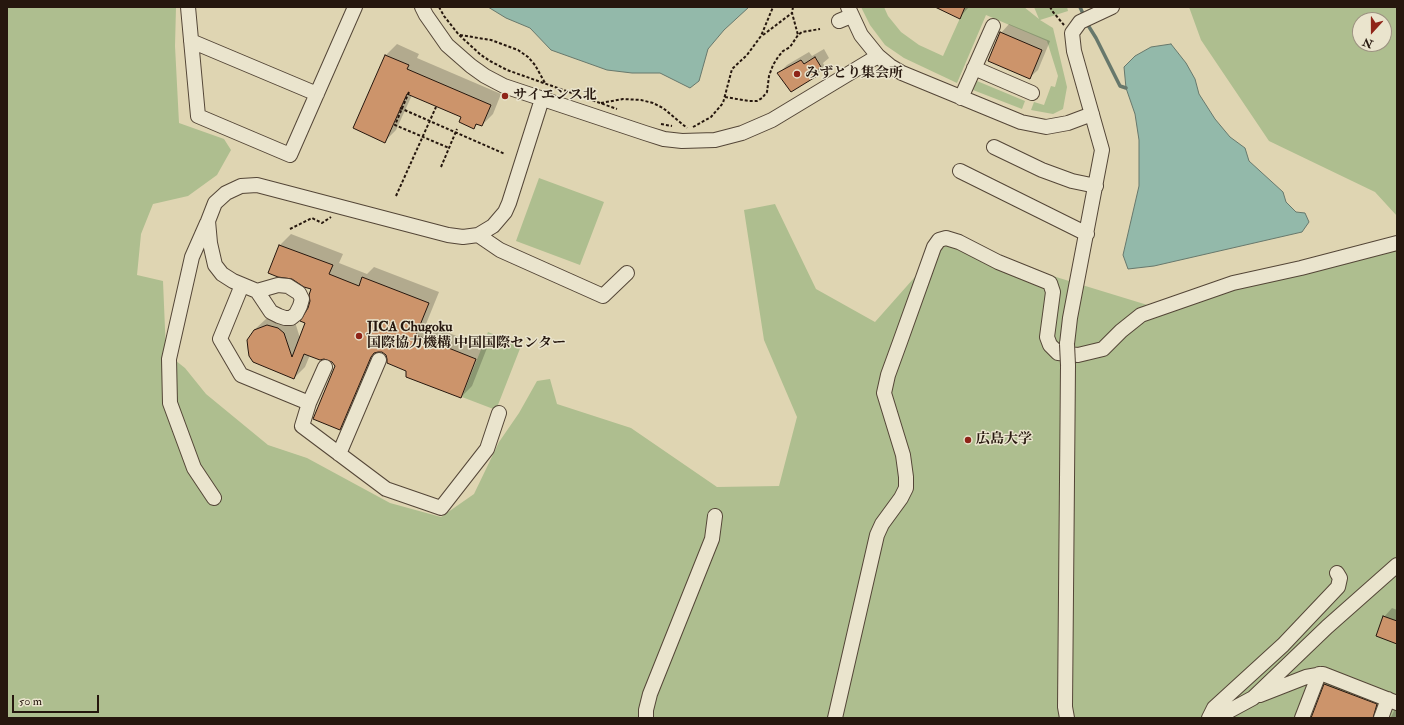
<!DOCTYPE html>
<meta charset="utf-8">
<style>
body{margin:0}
#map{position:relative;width:1404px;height:725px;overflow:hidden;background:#dfd5b2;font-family:"IM FELL Double Pica",serif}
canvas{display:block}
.frame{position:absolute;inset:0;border:8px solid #26170e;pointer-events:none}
.north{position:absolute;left:1352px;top:12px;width:40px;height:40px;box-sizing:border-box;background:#eae4cd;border:1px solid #9c9281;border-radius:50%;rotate:201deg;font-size:11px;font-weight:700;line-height:16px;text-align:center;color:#26170e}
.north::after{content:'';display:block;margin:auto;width:14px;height:18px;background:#8f2418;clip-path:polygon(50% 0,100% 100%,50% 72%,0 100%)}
.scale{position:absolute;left:12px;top:695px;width:87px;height:18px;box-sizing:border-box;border:2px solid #26170e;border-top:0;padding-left:5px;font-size:12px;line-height:14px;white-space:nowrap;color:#26170e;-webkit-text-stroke:3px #eae4cd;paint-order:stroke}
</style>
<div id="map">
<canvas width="1404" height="725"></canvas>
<div class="frame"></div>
<div class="north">N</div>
<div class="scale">50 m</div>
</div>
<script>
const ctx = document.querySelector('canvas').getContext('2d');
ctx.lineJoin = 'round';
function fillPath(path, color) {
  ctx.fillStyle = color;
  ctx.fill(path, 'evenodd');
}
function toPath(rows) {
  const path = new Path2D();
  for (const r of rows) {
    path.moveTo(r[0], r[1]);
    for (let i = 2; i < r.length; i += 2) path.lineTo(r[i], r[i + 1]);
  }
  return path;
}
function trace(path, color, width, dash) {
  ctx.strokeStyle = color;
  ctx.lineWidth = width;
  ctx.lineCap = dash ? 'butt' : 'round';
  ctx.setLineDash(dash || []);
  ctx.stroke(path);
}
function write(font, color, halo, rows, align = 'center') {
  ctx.font = font + ' "IM FELL Double Pica","Noto Serif JP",serif';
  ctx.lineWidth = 3;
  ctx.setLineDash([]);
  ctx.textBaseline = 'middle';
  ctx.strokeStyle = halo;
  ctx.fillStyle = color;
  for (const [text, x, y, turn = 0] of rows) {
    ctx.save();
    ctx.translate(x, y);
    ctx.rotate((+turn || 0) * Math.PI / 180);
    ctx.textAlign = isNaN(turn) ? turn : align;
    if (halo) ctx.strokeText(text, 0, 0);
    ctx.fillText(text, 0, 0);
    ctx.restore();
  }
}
fillPath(toPath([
 [7,7,176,7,175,46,179,123,224,139,231,150,217,175,188,196,153,204,141,234,137,275,163,281,166,353,185,368,206,394,268,445,307,458,390,503,441,517,474,494,499,442,519,413,537,381,550,379,557,404,631,428,717,487,779,486,797,417,764,340,744,210,775,204,816,289,875,322,945,243,1154,307,1397,239,1397,718,7,718],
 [861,7,884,7,888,16,901,32,919,45,943,56,965,7,1024,7,1039,19,1034,7,1067,7,1068,11,1040,20,1053,28,1067,87,1063,109,1053,114,1031,110,1034,102,1044,105,1051,86,1055,87,1058,76,1047,41,986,15,957,83,904,58,885,45,870,25],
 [1189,7,1397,7,1397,216,1375,192,1269,141,1201,40],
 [1360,20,1384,20,1384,44,1360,44],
 [977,81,1025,101,1022,109,973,90],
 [539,178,604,202,580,265,516,241],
 [488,332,521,346,496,410,462,397]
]), '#aebe8f');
const water = toPath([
 [488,7,749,7,724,30,708,49,699,81,690,88,660,73,632,73,607,70,551,50,530,28,506,18,488,7],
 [1171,44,1186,63,1195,79,1199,94,1215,119,1230,137,1245,148,1249,161,1283,192,1286,202,1296,212,1305,213,1309,222,1302,232,1154,266,1128,269,1123,255,1139,186,1139,140,1135,114,1126,88,1124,67,1135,56,1151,47,1171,44]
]);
fillPath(water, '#93b9aa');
trace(water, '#67786c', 1);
fillPath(toPath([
 [937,7,969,7,959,18],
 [1009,24,1050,41,1038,70,1029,78,1001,33],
 [397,44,419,54,417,58,501,94,493,114,482,125,478,124,474,127,462,116,412,95,396,130,385,141,354,128,386,55],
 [824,49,829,58,823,63,825,67,816,75,791,91,779,73,787,65,809,52,812,56],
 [291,234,343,254,339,263,367,274,374,267,439,292,426,324,487,348,472,386,461,397,407,371,388,358,383,351,379,351,351,418,340,429,336,366,328,358,310,355,305,367,294,378,254,330,266,319,279,314,295,322,300,338,306,323,313,289,293,278,269,272,280,245],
 [1392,608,1397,610,1397,643,1384,617],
 [1335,675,1386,695,1388,717,1391,717,1394,711,1397,708,1397,718,1312,718,1325,684]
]), '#0003');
trace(toPath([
 [1080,7,1084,16],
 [1086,22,1096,38,1120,86,1126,88]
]), '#67786c', 3.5);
const building = toPath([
 [935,7,965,7,960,19,935,7],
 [1000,32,1042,50,1030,79,988,61,1000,32],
 [385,55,409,65,407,69,491,105,482,126,476,124,474,129,459,122,461,117,407,94,385,143,353,128,385,55],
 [815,57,821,67,815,72,817,76,791,92,777,73,801,60,804,64,815,57],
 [279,245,333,265,329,274,359,286,362,277,429,303,416,335,476,359,461,398,406,377,406,371,387,363,387,359,386,355,382,352,378,352,374,353,371,357,340,430,313,419,335,366,332,362,324,359,320,360,304,354,294,379,253,362,249,356,248,349,247,340,254,330,267,325,278,328,284,333,292,357,305,323,300,321,308,308,310,301,309,295,311,289,304,287,292,279,278,277,268,273,279,245],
 [1383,616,1397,621,1397,644,1376,636,1383,616],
 [1324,684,1377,704,1373,718,1311,718,1324,684]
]);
fillPath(building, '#cc946b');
trace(building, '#26170e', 1);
const minor = toPath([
 [188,7,198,116,290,155,355,7],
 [422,7,426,15,447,45,471,66,485,76,504,86,645,133,664,139,682,141,715,140,742,133,772,120,878,56],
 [848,7,861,35,878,56,890,66,902,73,1021,122,1046,127,1068,123,1092,114],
 [839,21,851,16],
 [191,41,317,94],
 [974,68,1032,93],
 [961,98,993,26],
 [994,147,1042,170,1072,181,1096,186],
 [960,171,1087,234],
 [207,223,192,257,169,359,170,403,194,468,214,498],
 [478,235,500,250,603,296,627,273],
 [242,285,220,339,241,375,309,403,325,367],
 [257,291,278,285,288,286,299,293,302,299,300,306,296,314,291,318,285,318,279,316,271,312,257,291,233,281,222,274,215,265,210,243,208,221,215,203,226,193,241,186,257,185,448,235,463,237,478,235,493,226,505,212,509,203,542,99],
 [1067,344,1070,318,1102,150,1074,51,1072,33,1080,22,1112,7],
 [309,403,302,426,386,489,441,508,487,449,499,413],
 [339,454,379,360],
 [1260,695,1306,677,1323,674,1397,703],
 [646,718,646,710,650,694,712,539,715,516],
 [835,718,877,535,882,524,901,498,906,488,906,477,903,455,884,393,888,375,900,342,934,247,939,240,946,238,959,242,998,262,1050,283,1053,292,1047,337,1050,345,1058,353,1078,355,1103,349,1121,331,1141,315,1233,283,1301,268,1397,243],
 [1067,718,1065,707,1068,365],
 [1209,718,1214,708,1283,645,1338,587,1340,578,1337,573],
 [1216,718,1253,698,1327,627,1397,565],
 [1302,718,1319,674],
 [1381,718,1388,699]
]);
trace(minor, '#544637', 16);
trace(toPath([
 [439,7,444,16,459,35,481,55,490,61,507,70,617,109],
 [793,7,792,13,798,35],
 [1050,7,1053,12,1064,25],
 [460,35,491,40,518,50,528,57,535,65,545,83],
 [763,35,792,13],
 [409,92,395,125,449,148],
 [725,97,749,101,757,101,762,98,767,92,769,76,773,65,778,57,783,51,790,47,798,35,802,32,820,29],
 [601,103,623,99,641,100,653,103,663,108,687,128],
 [400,108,505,154],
 [661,124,672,126],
 [693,127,711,117,723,103,732,69,747,55,761,36,773,7],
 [441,167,457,129],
 [396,196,436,107],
 [290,229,312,218,322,223,331,217]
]), '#26170e', 2, [3, 2]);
trace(minor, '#eae4cd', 14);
const minorBridge = toPath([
 [1067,344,1068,365]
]);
trace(minorBridge, '#544637', 16, []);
trace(minorBridge, '#eae4cd', 14);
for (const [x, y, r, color] of [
 [797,74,4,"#8f2418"],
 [505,96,4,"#8f2418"],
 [359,336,4,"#8f2418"],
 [968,440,4,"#8f2418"]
]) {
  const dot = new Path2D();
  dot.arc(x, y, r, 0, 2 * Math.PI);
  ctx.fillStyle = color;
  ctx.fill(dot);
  trace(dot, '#eae4cd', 1.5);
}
write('bold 14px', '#26170e', '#eae4cd', [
 ["みずとり集会所",805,74],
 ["サイエンス北",513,96],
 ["JICA Chugoku",367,328],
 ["国際協力機構 中国国際センター",367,344],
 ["広島大学",976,440]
], 'left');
</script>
